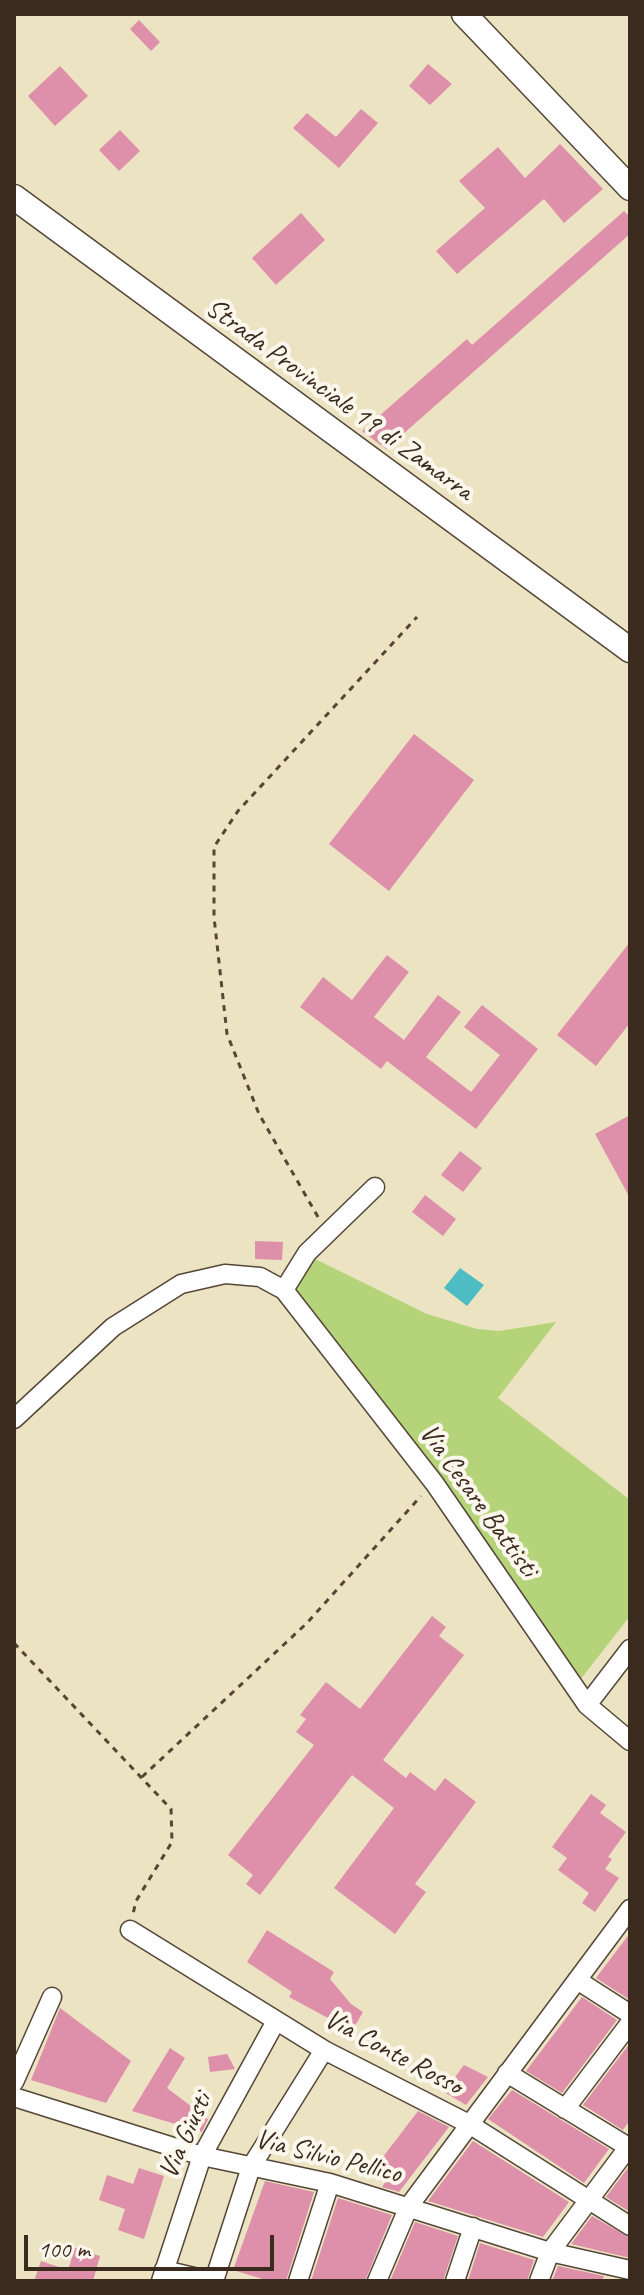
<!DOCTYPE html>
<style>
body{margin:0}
#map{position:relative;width:644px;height:2295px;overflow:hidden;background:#ebe3c2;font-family:Caveat,sans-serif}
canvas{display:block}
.frame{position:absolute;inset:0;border:16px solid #3b2a1e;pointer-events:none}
.scale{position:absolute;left:24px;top:2235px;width:250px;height:36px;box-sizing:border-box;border:4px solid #3b2a1e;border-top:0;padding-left:10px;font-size:24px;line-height:28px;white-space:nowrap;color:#3b2a1e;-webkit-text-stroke:6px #fbf7ec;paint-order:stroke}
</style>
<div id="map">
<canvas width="644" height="2295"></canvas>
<div class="frame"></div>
<div class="scale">100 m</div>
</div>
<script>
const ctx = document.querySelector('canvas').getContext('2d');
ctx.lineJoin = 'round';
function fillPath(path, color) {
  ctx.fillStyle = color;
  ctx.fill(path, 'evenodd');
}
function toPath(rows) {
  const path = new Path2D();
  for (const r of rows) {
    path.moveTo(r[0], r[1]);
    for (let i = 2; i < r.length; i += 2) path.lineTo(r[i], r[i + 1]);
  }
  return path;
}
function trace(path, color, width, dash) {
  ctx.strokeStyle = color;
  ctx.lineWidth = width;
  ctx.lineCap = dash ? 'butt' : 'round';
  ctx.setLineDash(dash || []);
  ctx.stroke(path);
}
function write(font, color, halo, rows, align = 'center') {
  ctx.font = font + ' Caveat,sans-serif';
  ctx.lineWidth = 8;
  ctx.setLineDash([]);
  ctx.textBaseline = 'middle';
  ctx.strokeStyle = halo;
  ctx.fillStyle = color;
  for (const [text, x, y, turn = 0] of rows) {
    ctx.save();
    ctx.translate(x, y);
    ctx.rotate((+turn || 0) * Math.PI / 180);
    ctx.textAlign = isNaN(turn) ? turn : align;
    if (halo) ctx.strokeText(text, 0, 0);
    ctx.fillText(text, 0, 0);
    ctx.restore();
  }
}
fillPath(toPath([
 [311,1257,427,1314,477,1329,499,1331,556,1322,498,1398,630,1500,630,1616,580,1680,291,1291]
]), '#b5d47a');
fillPath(toPath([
 [460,1268,484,1285,467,1306,444,1288]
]), '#4ebdc3');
fillPath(toPath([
 [139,20,160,42,151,51,130,29],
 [428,64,452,84,430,105,409,86],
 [60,66,88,96,55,126,28,96],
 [361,109,378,123,339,168,293,128,307,113,336,137],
 [120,130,140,151,119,171,99,150],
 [560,144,603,189,564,223,544,199,457,274,436,251,485,208,459,181,498,147,525,178],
 [624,211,630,217,630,234,386,449,362,431,467,339,472,345],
 [301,213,325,240,276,285,252,258],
 [414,734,474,780,389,891,329,844],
 [630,942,630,1023,596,1066,557,1035],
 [387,955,409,972,374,1017,404,1040,438,995,461,1012,426,1057,471,1092,500,1055,464,1027,482,1005,538,1049,476,1129,387,1061,381,1069,300,1007,323,977,352,1000],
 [630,1115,630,1198,595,1134],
 [460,1151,482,1168,463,1192,441,1175],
 [425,1195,456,1219,443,1236,412,1212],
 [255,1241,283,1242,282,1260,255,1259],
 [432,1616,446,1627,439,1636,464,1655,383,1760,406,1778,410,1772,435,1791,445,1778,476,1802,415,1884,426,1892,395,1934,334,1888,394,1808,352,1775,260,1895,246,1884,253,1875,228,1855,314,1745,296,1732,306,1719,300,1715,326,1682,360,1709],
 [591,1794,606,1805,600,1813,626,1832,608,1857,612,1859,605,1869,619,1878,595,1912,582,1903,589,1893,558,1870,567,1858,552,1847],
 [267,1930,334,1972,330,1979,351,2004,363,2012,352,2031,289,1997,292,1992,247,1962],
 [630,1933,630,2000,596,1978],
 [582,1997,617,2020,562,2093,526,2071],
 [60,2008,131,2061,106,2103,31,2080],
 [630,2043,630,2120,623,2130,583,2105],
 [170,2048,185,2058,167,2088,208,2119,202,2132,132,2111],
 [227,2054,235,2069,210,2072,208,2057],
 [464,2065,488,2077,466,2105,444,2092],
 [512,2090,609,2149,584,2183,488,2119],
 [418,2111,449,2127,399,2192,382,2187,386,2181,373,2170],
 [473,2141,569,2202,543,2237,428,2201],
 [630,2165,630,2212,606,2197],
 [139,2168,164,2176,144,2239,118,2230,125,2209,99,2200,107,2175,133,2184],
 [265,2181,314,2192,286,2281,269,2281,233,2270],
 [338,2198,392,2215,365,2281,311,2281],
 [592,2216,630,2238,630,2258,571,2244],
 [415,2222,458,2236,443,2281,390,2281],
 [480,2243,534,2260,527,2281,468,2281],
 [75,2248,100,2256,93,2281,34,2281,41,2261,68,2270],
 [558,2266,604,2276,602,2281,552,2281]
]), '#de90ab');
const street = toPath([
 [284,1290,307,1253,375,1187],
 [14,1419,113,1327,181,1284,225,1274,260,1277,284,1290,435,1484,587,1705,630,1741],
 [587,1705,630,1649],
 [130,1930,324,2050,469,2124,630,2226],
 [577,1980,630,2014],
 [507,2073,630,2148],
 [14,2082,52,1997],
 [14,2097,202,2156,330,2183,550,2252,630,2270],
 [565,2109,630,2023],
 [164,2270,211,2281],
 [161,2281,202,2156,276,2021],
 [214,2281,251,2167,324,2050],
 [298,2281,330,2183],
 [377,2281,409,2206,630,1909],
 [455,2281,473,2227],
 [539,2281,550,2252,630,2145]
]);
const secondary = toPath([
 [464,14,630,188],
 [14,197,630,650]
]);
trace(street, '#554637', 21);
trace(secondary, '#554637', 27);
trace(toPath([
 [318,1217,259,1114,227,1034,214,917,214,847,238,811,417,617],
 [14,1643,171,1809,172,1842,136,1901,133,1914],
 [142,1777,307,1623,421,1496]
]), '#554637', 3, [6, 6]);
trace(street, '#fff', 18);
trace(secondary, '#fff', 24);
write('28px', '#3b2a1e', '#fbf7ec', [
 ["Strada Provinciale 19 di Zamarra",339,400,36],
 ["Via Cesare Battisti",478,1501,54],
 ["Via Conte Rosso",393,2053,28],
 ["Via Giusti",186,2136,-66],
 ["Via Silvio Pellico",328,2157,14]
]);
</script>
